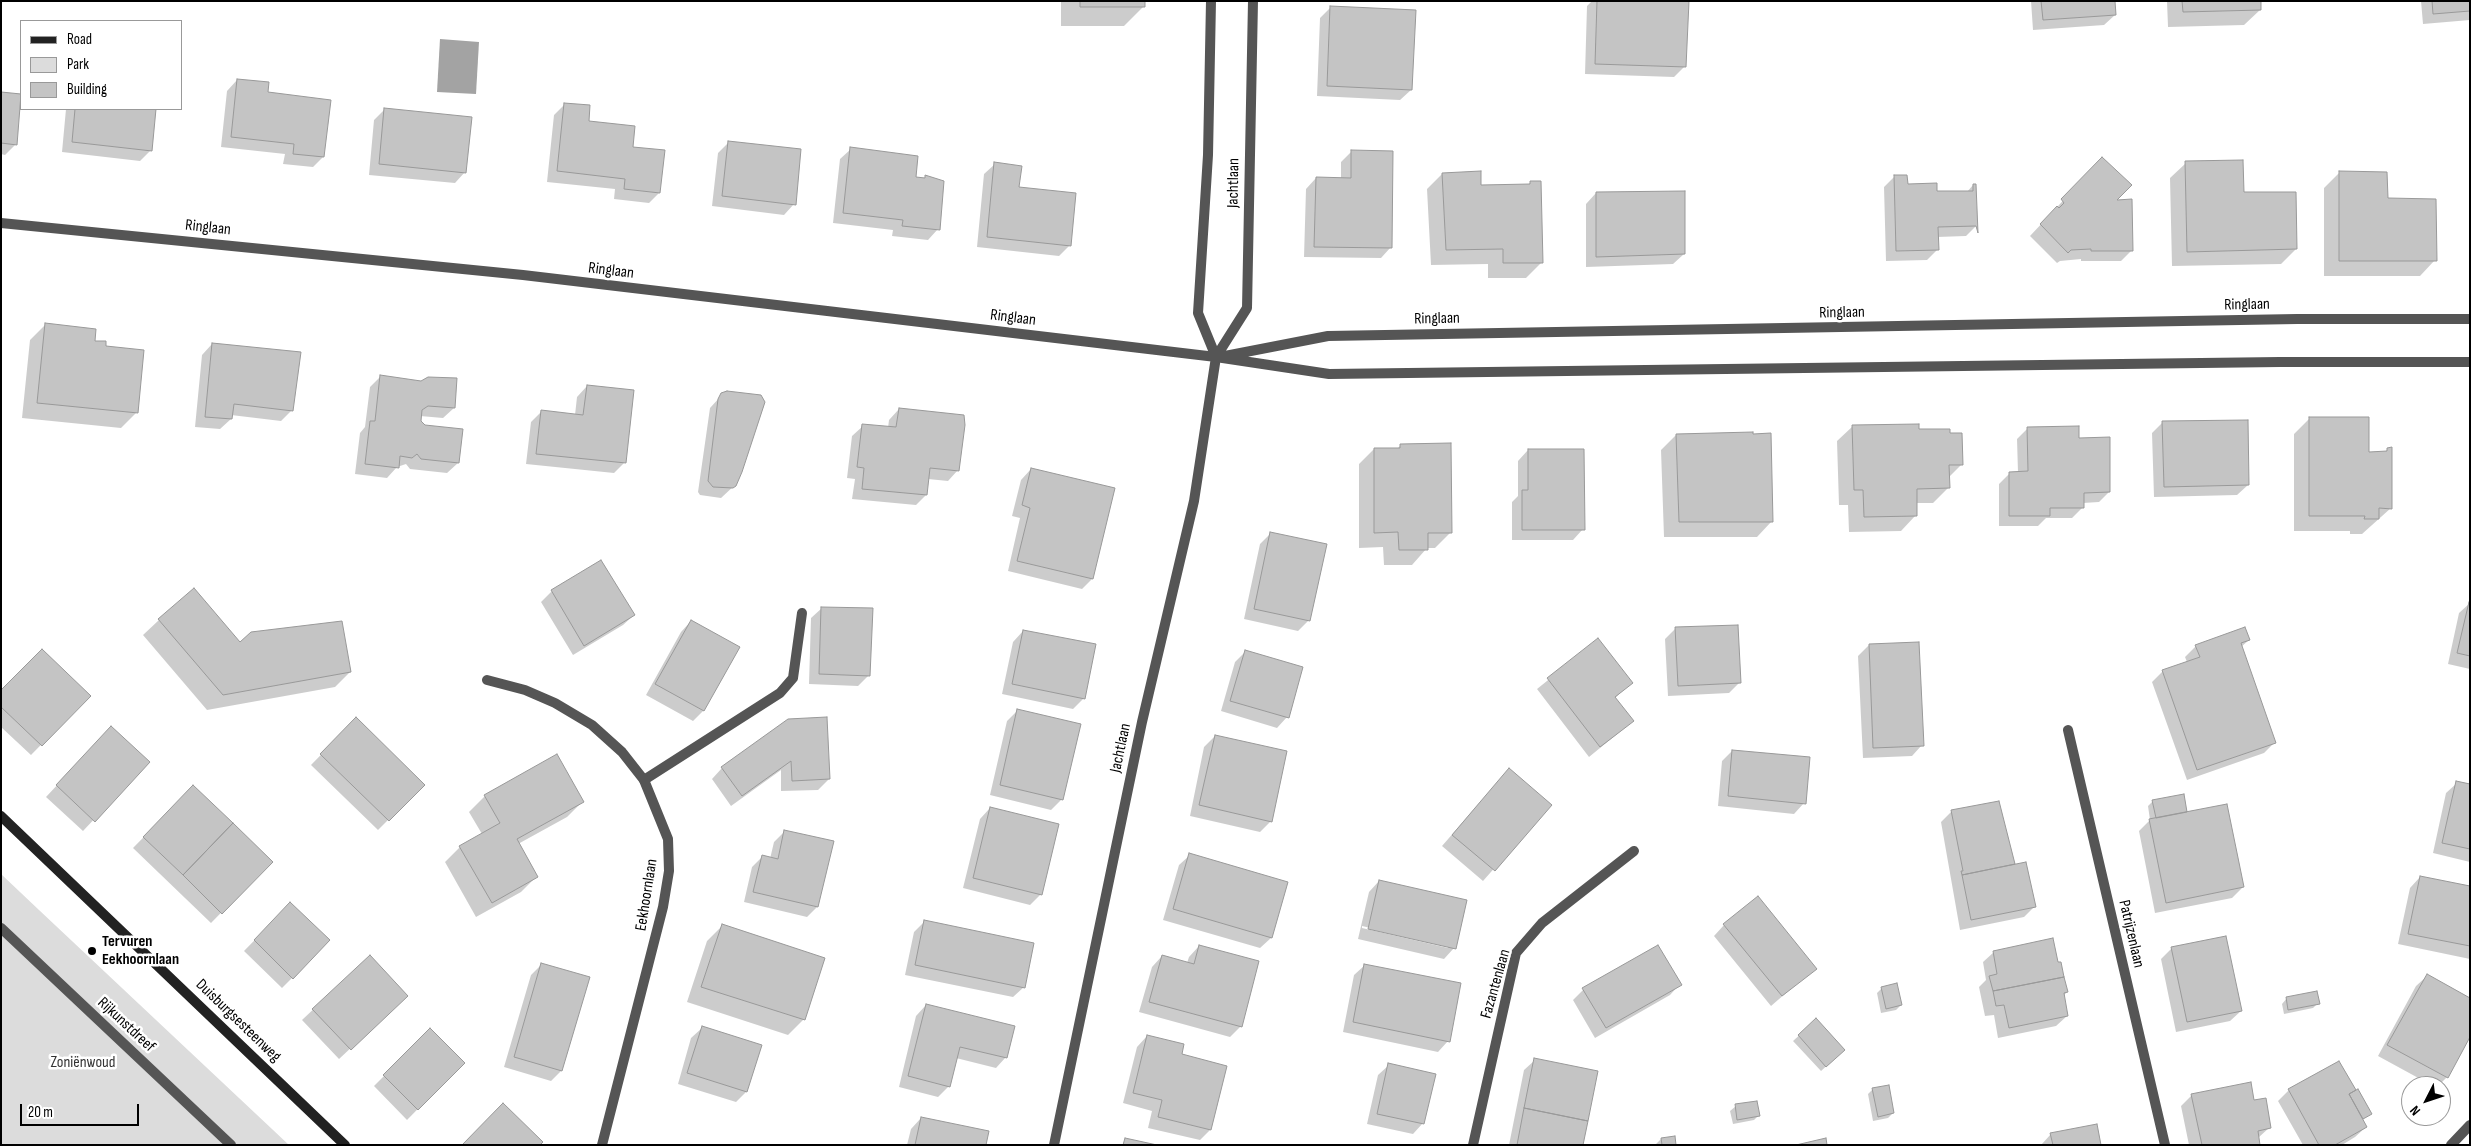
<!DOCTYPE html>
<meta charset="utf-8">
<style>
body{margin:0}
#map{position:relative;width:2471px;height:1146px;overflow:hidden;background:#fff;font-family:"Sofia Sans Condensed",sans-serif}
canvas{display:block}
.frame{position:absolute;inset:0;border:2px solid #000;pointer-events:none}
.legend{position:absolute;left:20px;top:20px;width:162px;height:90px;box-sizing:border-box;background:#fff;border:1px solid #999;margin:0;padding:6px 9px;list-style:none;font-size:15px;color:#000}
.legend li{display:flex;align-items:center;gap:10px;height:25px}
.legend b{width:25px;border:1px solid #999}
.north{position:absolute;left:2401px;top:1076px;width:50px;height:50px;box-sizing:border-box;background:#fff;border:1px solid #999;border-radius:50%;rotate:229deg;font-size:14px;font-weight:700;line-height:20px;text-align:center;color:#000}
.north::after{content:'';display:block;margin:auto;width:18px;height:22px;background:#000;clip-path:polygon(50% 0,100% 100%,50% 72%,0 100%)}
.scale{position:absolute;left:20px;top:1104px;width:119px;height:22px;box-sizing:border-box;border:2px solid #000;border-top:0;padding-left:6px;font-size:15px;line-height:18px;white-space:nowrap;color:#000;-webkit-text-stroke:4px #fff;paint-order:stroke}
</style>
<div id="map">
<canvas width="2471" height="1146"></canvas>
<div class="frame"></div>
<ul class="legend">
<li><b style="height:6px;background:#222"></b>Road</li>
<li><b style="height:14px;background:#dcdcdc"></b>Park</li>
<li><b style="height:14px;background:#c4c4c4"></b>Building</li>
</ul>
<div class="north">N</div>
<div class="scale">20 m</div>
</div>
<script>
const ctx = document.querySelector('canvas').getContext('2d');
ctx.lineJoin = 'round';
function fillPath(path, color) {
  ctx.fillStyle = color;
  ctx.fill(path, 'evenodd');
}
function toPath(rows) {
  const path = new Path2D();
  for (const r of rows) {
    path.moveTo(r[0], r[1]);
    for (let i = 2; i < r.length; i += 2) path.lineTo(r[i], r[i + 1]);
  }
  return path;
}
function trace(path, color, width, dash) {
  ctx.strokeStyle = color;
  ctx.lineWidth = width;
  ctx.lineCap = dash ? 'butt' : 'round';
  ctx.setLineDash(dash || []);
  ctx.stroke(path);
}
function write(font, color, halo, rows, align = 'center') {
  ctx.font = font + ' "Sofia Sans Condensed",sans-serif';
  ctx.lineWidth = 5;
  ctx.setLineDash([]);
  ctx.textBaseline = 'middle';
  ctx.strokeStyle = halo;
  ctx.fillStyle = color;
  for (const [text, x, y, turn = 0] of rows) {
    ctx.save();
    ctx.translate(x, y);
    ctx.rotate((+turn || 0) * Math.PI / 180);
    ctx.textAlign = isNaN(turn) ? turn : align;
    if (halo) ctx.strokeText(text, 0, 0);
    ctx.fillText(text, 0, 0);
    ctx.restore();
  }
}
fillPath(toPath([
 [1,874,39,910,289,1145,1,1145]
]), '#dcdcdc');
fillPath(toPath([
 [440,39,479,42,476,94,437,92]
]), '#a3a3a3');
fillPath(toPath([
 [1061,1,1144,1,1144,6,1124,26,1061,26],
 [1592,1,1688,1,1685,66,1674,77,1585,74,1587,6],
 [2031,1,2114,1,2115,15,2104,25,2033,30],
 [2167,1,2260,1,2260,10,2244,25,2168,27],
 [2421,1,2470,1,2470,20,2423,24],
 [1331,7,1411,90,1400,100,1317,96,1320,18],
 [237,80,266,93,323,157,313,167,283,164,285,154,221,147,227,91],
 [1,93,16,144,5,155,1,154],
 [565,104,587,122,632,148,659,193,649,203,614,199,615,189,547,182,554,115],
 [66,109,155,109,151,150,140,161,62,152],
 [385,109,465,172,455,183,369,175,374,120],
 [728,143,794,204,784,215,712,206,718,153],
 [851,149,914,178,924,179,926,177,938,229,928,240,892,236,893,230,833,223,840,159],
 [1352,151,1391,247,1381,258,1304,257,1306,189,1316,178,1341,179,1341,162],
 [2102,159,2114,201,2132,250,2121,261,2081,261,2081,259,2060,261,2057,263,2030,236],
 [2186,163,2242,194,2296,249,2281,264,2172,266,2170,178],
 [995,164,1070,245,1059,256,977,247,984,174],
 [2339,173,2386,200,2435,260,2420,276,2324,276,2324,188],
 [1442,174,1480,186,1528,185,1531,182,1542,262,1526,278,1488,278,1488,264,1431,265,1427,189],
 [1895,176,1907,185,1936,192,1967,192,1973,185,1976,226,1966,236,1937,237,1937,250,1927,260,1886,261,1884,187],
 [1596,193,1684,254,1673,264,1586,267,1586,204],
 [45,325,105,347,137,412,121,428,22,418,30,340],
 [212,344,292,410,281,421,231,415,231,419,220,429,195,427,202,355],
 [380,377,454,408,443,418,420,416,420,422,458,463,447,473,410,469,406,464,397,467,387,478,355,474,360,433,365,427,370,387],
 [587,386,624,463,614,473,526,464,531,422,541,412,575,415,577,397],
 [760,396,764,405,735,485,721,498,700,495,698,492,710,408,720,397],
 [899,409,958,470,948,481,928,479,926,495,916,505,852,499,855,479,847,478,852,436,863,426,888,428,889,420],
 [2309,419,2368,453,2384,453,2388,449,2391,508,2362,534,2350,534,2350,531,2294,531,2294,434],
 [2162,423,2248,485,2237,495,2154,497,2152,433],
 [1853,426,1918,430,1962,464,1948,478,1948,488,1933,503,1916,503,1916,515,1901,531,1849,532,1848,505,1839,505,1837,441],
 [2028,428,2078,439,2109,492,2099,502,2083,503,2083,507,2072,518,2046,518,2038,526,1999,526,1999,484,2010,473,2018,473,2017,439],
 [1676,435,1772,521,1757,537,1664,537,1661,450],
 [1401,445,1451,532,1435,548,1427,548,1412,565,1384,565,1383,547,1359,548,1359,464,1374,449,1397,449],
 [1528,450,1583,529,1573,540,1512,540,1512,502,1518,496,1518,461],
 [1031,469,1092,579,1082,589,1008,571,1020,518,1012,516,1021,480],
 [1270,534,1309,620,1298,631,1244,619,1260,544],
 [601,561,634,615,623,625,573,655,541,602,552,591],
 [2470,603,2470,669,2448,664,2459,613],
 [822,608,869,675,858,686,809,684,811,618],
 [159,620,240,644,350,672,335,687,207,710,143,635],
 [691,621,738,647,703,711,693,721,646,695,681,632],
 [1675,629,1740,682,1729,693,1668,696,1665,639],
 [1023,631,1084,698,1073,709,1002,694,1013,642],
 [1598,640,1631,683,1615,698,1633,721,1589,757,1537,689],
 [2249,640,2241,647,2275,742,2264,753,2187,780,2152,682,2163,671,2187,662,2185,657,2196,646],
 [1918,643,1922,745,1912,756,1863,758,1858,656,1869,645],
 [1245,652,1287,717,1277,728,1221,711,1235,662],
 [1,692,89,696,31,755,1,727],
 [1018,710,1062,799,1051,810,990,795,1007,721],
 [356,719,423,785,378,830,311,765],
 [789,720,829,779,818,790,781,791,781,770,731,806,712,779,722,768],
 [1215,736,1271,821,1260,832,1190,816,1204,747],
 [101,738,148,762,83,831,46,797],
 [1732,751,1804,803,1794,814,1718,806,1722,761],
 [1509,769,1550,805,1483,881,1442,846],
 [2457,783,2470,786,2470,862,2433,853,2446,793],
 [193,787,271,862,211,923,133,848],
 [485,796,582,802,567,817,518,844,537,876,521,892,476,917,445,862,460,847,482,834,469,812],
 [2153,801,2186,813,2243,887,2232,898,2155,913,2139,831,2150,820,2148,806],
 [990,808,1041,894,1030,905,963,888,980,819],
 [1952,811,2007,833,2014,866,2035,906,2024,917,1960,930,1941,822],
 [785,831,817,907,807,917,744,902,752,867,762,857,770,859,774,842],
 [1190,855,1271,938,1260,948,1163,920,1179,865],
 [2420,877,2470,887,2470,959,2398,944,2410,888],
 [1379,881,1454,948,1444,959,1358,939,1369,892],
 [1362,926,1448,946,1448,948,1362,928],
 [290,904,329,941,282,988,244,951],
 [924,922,1024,987,1013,997,905,975,914,932],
 [1724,925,1815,968,1771,1006,1714,936],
 [722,926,804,1019,788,1035,687,1002,707,941],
 [1199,946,1241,1026,1230,1037,1139,1012,1152,967,1162,956,1187,963,1189,957],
 [2172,948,2241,1011,2230,1021,2176,1032,2161,959],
 [1994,952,2057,963,2067,992,2063,996,2067,1016,2056,1026,1998,1038,1994,1015,1985,1016,1979,987,1986,980,1983,962],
 [370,956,396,1006,339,1059,302,1020],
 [542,964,561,1071,551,1081,504,1067,531,975],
 [1365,965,1448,1041,1438,1052,1343,1032,1354,975],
 [2427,976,2470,1035,2447,1077,2438,1086,2433,1086,2378,1056,2416,986],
 [1680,984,1670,995,1595,1038,1573,1000,1583,990],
 [1882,988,1901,1005,1896,1010,1881,1013,1877,993],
 [2287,998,2318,1003,2313,1008,2284,1014,2282,1004],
 [926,1005,1006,1057,996,1068,956,1058,949,1086,938,1097,899,1087,916,1016],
 [1816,1020,1844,1050,1821,1071,1793,1041],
 [702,1028,746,1092,736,1102,678,1084,691,1038],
 [430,1030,463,1063,407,1120,374,1086],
 [1147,1036,1210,1130,1200,1140,1148,1128,1152,1111,1123,1103,1137,1047],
 [1535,1060,1582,1145,1509,1145,1524,1070],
 [2339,1062,2370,1114,2362,1120,2366,1127,2355,1137,2342,1145,2303,1145,2278,1101,2289,1090],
 [1389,1065,1423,1123,1413,1134,1367,1124,1378,1075],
 [1873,1089,1893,1113,1888,1118,1873,1121,1868,1094],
 [2192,1095,2254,1102,2270,1127,2258,1138,2259,1145,2189,1145,2181,1106],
 [1736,1106,1759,1115,1754,1120,1733,1124,1730,1111],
 [921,1118,984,1145,907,1145,911,1129],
 [2051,1134,2100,1145,2041,1145],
 [1661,1139,1675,1145,1656,1144]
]), '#0003');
const building = toPath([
 [1080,1,1145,1,1145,7,1080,7,1080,1],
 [1597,1,1689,1,1686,67,1595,64,1597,1],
 [2041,1,2115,1,2116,15,2043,20,2041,1],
 [2182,1,2261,1,2261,10,2183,12,2182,1],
 [2432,1,2470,1,2470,11,2433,14,2432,1],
 [1330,6,1416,10,1412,90,1327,86,1330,6],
 [237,79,269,82,268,92,331,100,324,157,293,154,294,144,231,137,237,79],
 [1,92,21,94,17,145,1,143,1,92],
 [564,103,590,105,589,121,635,126,633,147,665,150,660,193,624,189,625,179,557,171,564,103],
 [384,108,472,117,466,173,379,164,384,108],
 [75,109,156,109,152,151,72,142,75,109],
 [728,141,801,149,796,205,722,196,728,141],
 [850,147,918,156,916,177,925,178,925,175,944,181,940,230,902,226,903,220,843,213,850,147],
 [1351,150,1393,151,1392,248,1314,247,1316,177,1351,178,1351,150],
 [2102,157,2132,185,2117,200,2132,199,2133,251,2091,251,2091,249,2071,250,2068,253,2040,224,2057,206,2059,208,2064,203,2061,199,2102,157],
 [2243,160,2244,192,2296,192,2297,249,2187,252,2185,161,2243,160],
 [994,162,1022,166,1019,187,1076,193,1071,246,987,237,994,162],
 [1481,171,1481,185,1530,184,1530,181,1541,181,1543,263,1503,263,1503,249,1446,250,1442,173,1481,171],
 [2339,171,2387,172,2388,198,2436,199,2437,261,2339,261,2339,171],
 [1894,175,1907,175,1908,184,1937,183,1937,191,1973,191,1973,184,1976,184,1978,233,1976,226,1938,227,1939,250,1896,251,1894,175],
 [1685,191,1685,254,1596,257,1596,192,1685,191],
 [45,323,96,329,95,341,106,341,106,346,144,350,138,413,37,403,45,323],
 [212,343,301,352,293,411,234,404,232,419,205,417,212,343],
 [380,375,421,381,428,377,457,378,455,408,428,406,422,410,421,421,425,425,463,429,459,463,421,459,417,454,412,458,400,456,399,468,365,464,370,421,375,421,380,375],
 [587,385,634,390,626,463,536,454,541,410,583,415,587,385],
 [727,391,761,395,765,402,742,472,736,486,733,488,713,487,708,481,718,399,721,393,727,391],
 [899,408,964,415,965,425,959,471,930,468,927,495,862,489,864,468,857,467,862,424,896,427,899,408],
 [2309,417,2369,417,2369,452,2387,451,2387,448,2392,447,2392,509,2379,508,2379,519,2364,519,2365,516,2309,516,2309,417],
 [2248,420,2249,485,2164,487,2162,421,2248,420],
 [1919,424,1919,429,1950,429,1950,433,1962,433,1963,465,1949,465,1950,488,1917,489,1917,516,1864,517,1863,490,1854,490,1852,425,1919,424],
 [2079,426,2079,438,2110,437,2110,492,2084,493,2084,508,2050,508,2050,516,2009,516,2009,472,2028,471,2027,427,2079,426],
 [1753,432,1753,434,1771,433,1773,522,1679,522,1676,434,1753,432],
 [1451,443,1452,533,1428,533,1428,550,1399,550,1398,532,1374,533,1374,448,1400,448,1400,444,1451,443],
 [1528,449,1584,449,1585,530,1522,530,1522,490,1528,490,1528,449],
 [1031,468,1115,488,1093,579,1017,561,1030,508,1022,505,1031,468],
 [1270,532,1327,544,1310,621,1254,609,1270,532],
 [601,560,635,615,584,646,551,590,601,560],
 [194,588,240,642,251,632,342,621,351,672,223,695,158,619,194,588],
 [2469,602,2470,602,2470,656,2457,653,2469,602],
 [821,607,873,608,870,676,819,674,821,607],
 [691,620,740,647,704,711,655,684,691,620],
 [1738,625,1741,683,1678,686,1675,627,1738,625],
 [2245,627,2250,640,2241,643,2276,743,2197,770,2162,670,2200,657,2195,645,2245,627],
 [1023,630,1096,644,1085,699,1012,684,1023,630],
 [1598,638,1633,683,1615,697,1634,721,1600,747,1547,678,1598,638],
 [1919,642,1924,746,1873,748,1869,644,1919,642],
 [42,649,91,696,42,746,1,707,1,690,42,649],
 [1245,650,1303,667,1289,718,1230,701,1245,650],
 [1017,709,1081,724,1063,800,1000,785,1017,709],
 [356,717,425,785,389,821,320,754,356,717],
 [827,717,830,779,792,781,791,761,742,796,721,767,788,719,827,717],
 [111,726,150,762,95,822,56,785,111,726],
 [1215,735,1287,751,1272,822,1199,805,1215,735],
 [1732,750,1810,757,1806,804,1728,796,1732,750],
 [557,754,584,802,517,839,538,877,492,903,459,846,500,823,484,795,557,754],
 [1509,768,1552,805,1495,871,1452,835,1509,768],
 [2456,781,2470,784,2470,849,2442,843,2456,781],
 [193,785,233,823,183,875,143,837,193,785],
 [2184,794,2187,812,2156,818,2152,800,2184,794],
 [1999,801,2015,864,1962,875,1961,871,1963,871,1951,810,1999,801],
 [2227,804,2244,887,2166,903,2149,819,2227,804],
 [990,807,1059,824,1042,895,973,878,990,807],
 [233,823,273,862,222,914,183,875,233,823],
 [784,830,834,841,818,907,753,892,762,855,778,859,784,830],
 [1189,853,1288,882,1272,938,1173,909,1189,853],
 [2026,862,2036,907,1971,920,1962,875,2026,862],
 [2420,876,2470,886,2470,946,2408,934,2420,876],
 [1379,880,1467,900,1456,949,1368,929,1379,880],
 [1758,896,1817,969,1782,996,1723,924,1758,896],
 [290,902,330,940,293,979,254,940,290,902],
 [924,920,1034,943,1025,988,915,965,924,920],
 [722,924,825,958,805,1020,701,987,722,924],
 [2226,936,2242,1011,2187,1022,2171,947,2226,936],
 [2053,938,2058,962,2061,962,2064,977,1993,991,1989,976,1997,974,1993,951,2053,938],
 [1199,945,1259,961,1242,1027,1149,1002,1162,955,1194,964,1199,945],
 [1658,945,1682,985,1606,1028,1582,988,1658,945],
 [370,955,408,996,351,1050,312,1009,370,955],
 [541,963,590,977,562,1071,514,1057,541,963],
 [1364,964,1461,983,1450,1042,1353,1022,1364,964],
 [2427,974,2470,998,2470,1037,2448,1078,2387,1045,2427,974],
 [2064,977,2068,992,2064,993,2068,1016,2009,1028,2004,1005,1996,1006,1993,991,2064,977],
 [1897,983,1902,1005,1886,1009,1881,987,1897,983],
 [2317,991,2320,1004,2288,1010,2286,997,2317,991],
 [926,1004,1015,1026,1007,1058,960,1047,950,1087,908,1076,926,1004],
 [1816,1018,1845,1050,1826,1067,1798,1035,1816,1018],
 [702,1026,762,1045,747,1092,687,1073,702,1026],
 [430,1028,465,1063,418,1110,383,1075,430,1028],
 [1147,1035,1184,1044,1182,1054,1227,1066,1211,1130,1158,1117,1162,1100,1133,1093,1147,1035],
 [1534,1058,1598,1071,1588,1121,1524,1108,1534,1058],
 [2339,1061,2356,1090,2349,1094,2367,1127,2335,1145,2319,1145,2288,1089,2339,1061],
 [1388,1063,1436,1074,1424,1124,1377,1114,1388,1063],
 [2251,1082,2254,1100,2266,1098,2271,1128,2258,1131,2260,1145,2202,1145,2191,1094,2251,1082],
 [1889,1085,1894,1113,1878,1117,1872,1088,1889,1085],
 [2358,1089,2372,1114,2363,1119,2349,1094,2358,1089],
 [1757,1101,1760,1116,1737,1120,1735,1104,1757,1101],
 [503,1103,543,1142,540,1145,462,1145,503,1103],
 [1524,1108,1588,1121,1583,1145,1517,1145,1524,1108],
 [921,1117,989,1131,986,1145,915,1145,921,1117],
 [2097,1124,2101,1145,2053,1145,2050,1133,2097,1124],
 [1675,1136,1676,1145,1662,1145,1661,1138,1675,1136],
 [1125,1138,1157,1145,1123,1145,1125,1138],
 [1826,1138,1827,1145,1796,1145,1826,1138]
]);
fillPath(building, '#c4c4c4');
trace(building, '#999', 1);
trace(toPath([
 [644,780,780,693,793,678,802,613]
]), '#555', 10);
trace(toPath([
 [1211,1,1208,155,1198,313,1216,357],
 [1,223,523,275,1216,357,1329,374,2280,362,2470,362],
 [1225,356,1328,336,2297,319,2470,319],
 [487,680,525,690,555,703,592,725,622,752,644,780,668,839,669,871,663,907,602,1145],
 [2068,730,2165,1145],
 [1,928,231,1145],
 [1054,1145,1142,722,1194,501,1216,357,1247,308,1253,1],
 [1473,1145,1516,953,1542,923,1634,851],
 [2451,1145,2470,1125]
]), '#555', 10);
trace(toPath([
 [1,816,345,1145]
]), '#222', 10);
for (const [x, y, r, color] of [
 [92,951,5,"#000"]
]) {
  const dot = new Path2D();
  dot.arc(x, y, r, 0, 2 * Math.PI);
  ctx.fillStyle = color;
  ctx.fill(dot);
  trace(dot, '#fff', 2);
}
write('16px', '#000', '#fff', [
 ["Jachtlaan",1234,183,-89],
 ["Ringlaan",208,228,6],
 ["Ringlaan",611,271,7],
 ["Ringlaan",2247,305,-1],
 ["Ringlaan",1842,313,-1],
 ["Ringlaan",1013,318,7],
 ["Ringlaan",1437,319,-1],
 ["Jachtlaan",1121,748,-78],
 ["Eekhoornlaan",647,895,-81],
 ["Patrijzenlaan",2131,934,77],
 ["Fazantenlaan",1496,984,-74],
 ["Duisburgsesteenweg",238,1021,44],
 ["Rijkunstdreef",126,1025,43]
]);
write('bold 16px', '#000', '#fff', [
 ["Tervuren",102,942],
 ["Eekhoornlaan",102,960]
], 'left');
write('16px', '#333', '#fff', [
 ["Zoniënwoud",83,1063]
]);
</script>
